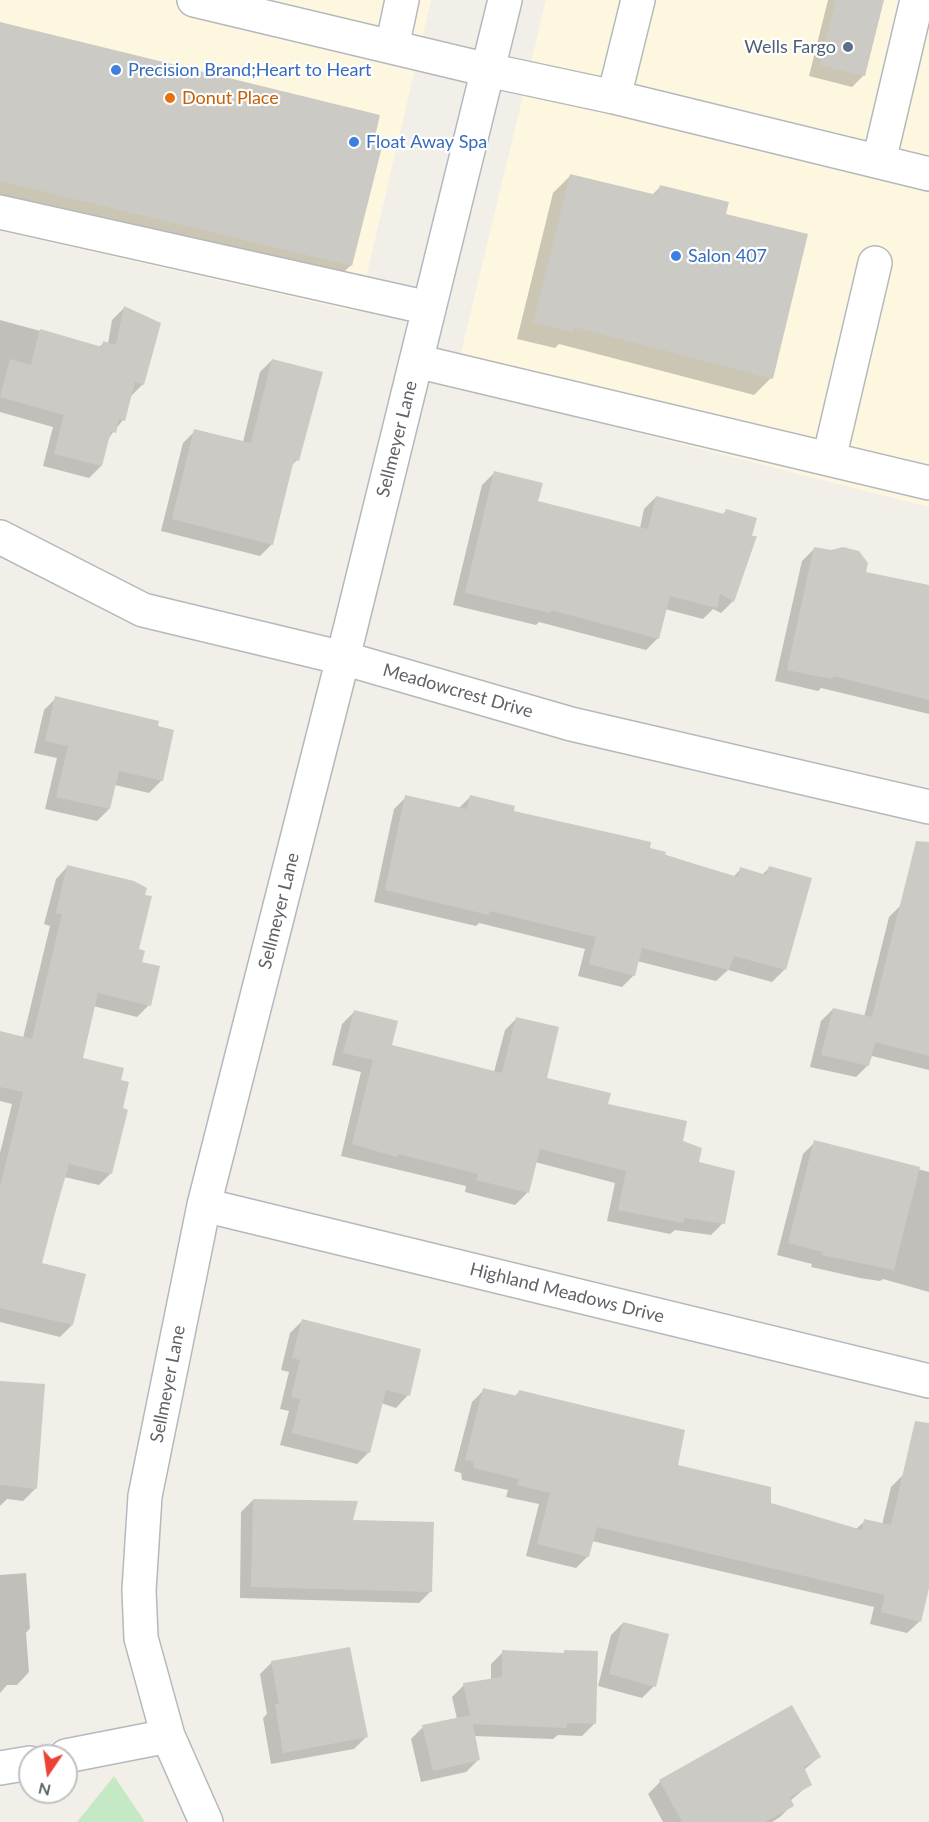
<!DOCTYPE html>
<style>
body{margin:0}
#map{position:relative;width:929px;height:1822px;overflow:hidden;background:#f1efe8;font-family:Lato,sans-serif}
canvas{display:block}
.north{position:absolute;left:18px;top:1744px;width:60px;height:60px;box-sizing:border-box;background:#fff;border:2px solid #bfc1c3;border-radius:50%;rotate:193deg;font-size:16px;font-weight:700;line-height:24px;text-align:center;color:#5f6368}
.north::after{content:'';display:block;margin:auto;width:21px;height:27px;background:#ea4335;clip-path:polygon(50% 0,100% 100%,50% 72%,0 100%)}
</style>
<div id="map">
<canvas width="929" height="1822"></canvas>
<div class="north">N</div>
</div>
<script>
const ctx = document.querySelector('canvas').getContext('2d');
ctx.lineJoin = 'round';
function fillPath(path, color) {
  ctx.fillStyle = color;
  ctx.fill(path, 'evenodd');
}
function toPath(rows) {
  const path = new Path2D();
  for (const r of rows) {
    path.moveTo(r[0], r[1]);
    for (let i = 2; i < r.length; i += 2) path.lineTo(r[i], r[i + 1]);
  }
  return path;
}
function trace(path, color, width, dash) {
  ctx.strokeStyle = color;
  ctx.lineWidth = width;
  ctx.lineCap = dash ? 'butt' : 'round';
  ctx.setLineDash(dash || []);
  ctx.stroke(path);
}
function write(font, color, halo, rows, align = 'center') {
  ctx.font = font + ' Lato,sans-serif';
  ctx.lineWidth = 4.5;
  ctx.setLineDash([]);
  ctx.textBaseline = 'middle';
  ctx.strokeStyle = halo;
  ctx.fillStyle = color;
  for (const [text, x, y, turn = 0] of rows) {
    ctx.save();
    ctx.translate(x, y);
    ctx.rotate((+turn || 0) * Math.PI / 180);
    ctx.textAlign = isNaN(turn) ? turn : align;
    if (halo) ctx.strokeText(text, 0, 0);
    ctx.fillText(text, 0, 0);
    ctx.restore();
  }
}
fillPath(toPath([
 [0,0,431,0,358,312,0,231],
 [546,0,929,0,929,507,453,386]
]), '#fef7e0');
fillPath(toPath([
 [114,1776,145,1822,77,1822]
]), '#c5e8c5');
fillPath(toPath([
 [828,0,883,0,864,75,852,87,809,76],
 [0,24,351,265,334,282,0,202],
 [570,176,652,195,660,187,725,215,771,378,754,395,559,344,555,348,517,339,553,193],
 [124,308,143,384,131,396,123,420,107,440,101,466,89,478,43,466,53,427,0,412,0,320,99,347,104,343,108,344,112,320],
 [272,360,297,460,291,466,272,544,260,556,161,531,183,443,195,431,243,442,260,372],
 [494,473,536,502,640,528,644,509,656,497,722,515,726,511,733,601,721,613,713,609,703,619,665,609,658,638,646,650,539,622,536,625,453,605,482,485],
 [814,549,864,573,929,586,929,714,821,688,818,691,775,681,802,561],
 [56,698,173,731,161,781,149,793,115,785,109,809,97,821,45,809,57,758,34,753,44,710],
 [406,797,458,809,470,797,512,812,648,849,733,877,741,869,762,875,770,867,810,879,784,970,772,982,728,970,716,981,637,961,634,975,622,987,578,976,585,949,479,923,476,926,374,902,394,809],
 [68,866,137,950,149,1005,137,1017,93,1006,81,1059,111,1173,99,1185,64,1177,41,1264,72,1325,60,1337,0,1322,0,1153,12,1104,0,1101,0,1032,23,1038,50,926,44,924,56,879],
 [901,905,929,911,929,1070,872,1056,868,1065,856,1077,810,1067,821,1021,833,1009,864,1017,889,917],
 [354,1012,390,1046,494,1072,505,1030,517,1018,545,1079,606,1105,681,1142,698,1163,723,1223,711,1235,675,1230,670,1234,607,1221,615,1183,535,1162,527,1193,515,1205,465,1192,466,1186,341,1156,361,1072,332,1065,342,1024],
 [815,1142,929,1172,929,1292,883,1279,880,1281,860,1278,811,1267,812,1264,777,1255,803,1154],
 [302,1321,408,1395,396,1408,381,1403,369,1452,357,1464,280,1445,289,1411,280,1409,289,1372,281,1370,290,1333],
 [0,1382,35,1489,23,1501,7,1499,0,1506],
 [484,1390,514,1397,519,1392,677,1466,769,1504,856,1529,865,1521,882,1525,891,1487,903,1475,929,1481,929,1582,920,1621,907,1633,870,1624,874,1607,592,1541,588,1556,576,1568,526,1556,539,1504,506,1497,508,1490,462,1480,461,1473,454,1471,472,1402],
 [253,1500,351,1522,431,1591,419,1603,240,1598,241,1512],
 [26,1573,30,1628,26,1633,29,1672,17,1685,7,1685,0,1693,0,1575],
 [623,1623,654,1686,642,1698,598,1686,611,1635],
 [503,1652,562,1654,565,1652,594,1724,582,1736,558,1735,553,1739,474,1736,478,1760,466,1772,421,1782,411,1739,423,1727,457,1719,452,1697,464,1685,491,1681,491,1664],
 [272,1662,366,1737,354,1749,271,1764,263,1718,267,1714,260,1674],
 [791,1707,819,1757,804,1770,810,1784,790,1801,792,1805,780,1817,772,1822,663,1822,648,1794,660,1782]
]), '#0003');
fillPath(toPath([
 [836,0,884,0,865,76,820,65],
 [0,22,380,115,373,145,382,147,352,266,0,181],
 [570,174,657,195,660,185,729,202,726,214,808,234,773,379,574,327,573,332,533,322],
 [124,306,161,323,144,385,135,382,125,421,119,419,116,433,111,431,102,466,54,454,64,415,0,397,10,359,31,365,40,329,102,347,103,341,116,345],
 [272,359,323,372,299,461,294,460,273,545,172,519,194,429,251,443],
 [494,471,543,483,538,501,648,529,656,496,724,514,726,509,757,518,752,536,757,536,734,602,720,594,717,608,670,596,659,639,551,610,550,613,465,593],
 [814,547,831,550,843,547,859,551,868,563,866,572,929,585,929,700,833,676,832,679,787,670],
 [55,696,159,721,158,726,174,730,163,781,119,771,110,809,56,797,68,746,45,741],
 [405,795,467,809,470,795,515,806,514,811,651,842,650,848,666,852,665,855,738,877,740,867,766,875,769,866,812,878,786,970,734,956,729,970,642,948,635,976,589,964,596,937,490,911,489,915,385,890],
 [916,841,929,842,929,1056,875,1042,869,1066,821,1055,833,1008,872,1017],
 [67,865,134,881,147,888,145,895,152,896,139,949,145,951,142,962,160,966,151,1006,98,993,83,1058,124,1068,121,1080,129,1082,123,1108,128,1110,112,1174,69,1164,55,1213,42,1263,86,1274,73,1325,0,1308,0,1187,23,1092,0,1087,0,1031,32,1039,62,914,56,913],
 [354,1010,398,1021,392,1045,502,1073,516,1017,559,1027,547,1078,611,1093,608,1104,687,1121,683,1141,702,1148,699,1162,735,1171,725,1224,685,1218,683,1223,618,1210,626,1171,540,1149,529,1193,476,1180,478,1174,398,1154,397,1157,352,1144,373,1060,343,1053],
 [814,1140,920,1167,894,1270,822,1255,823,1252,788,1243],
 [302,1319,421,1349,410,1396,386,1390,370,1453,292,1433,300,1399,291,1397,300,1360,292,1358],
 [0,1381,45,1384,37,1489,0,1485],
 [483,1388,517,1396,519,1390,685,1430,678,1465,771,1487,771,1503,862,1530,864,1519,891,1525,915,1421,929,1423,929,1588,921,1622,881,1612,885,1595,597,1527,589,1557,537,1544,550,1493,517,1485,519,1479,474,1468,473,1461,465,1460],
 [253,1499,358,1501,353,1520,434,1522,432,1592,251,1587],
 [623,1622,669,1634,656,1687,609,1674],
 [350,1647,368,1737,283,1753,275,1704,279,1704,271,1661],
 [502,1650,564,1653,564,1650,598,1651,596,1724,567,1723,567,1728,473,1724,480,1760,433,1771,422,1725,470,1715,463,1683,502,1677],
 [792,1705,821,1757,804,1767,812,1785,790,1797,794,1806,765,1822,682,1822,659,1780]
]), '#cccac5');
const minor = toPath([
 [194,0,488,70,614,97,929,174],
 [392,47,402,0],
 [614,97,638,0],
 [879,161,917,0],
 [0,212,429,308],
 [416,361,929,483],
 [829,459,875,263],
 [0,537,143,610,343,658,571,724,929,807],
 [204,1205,929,1381],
 [66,1756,168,1736],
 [0,1768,30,1763],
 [206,1822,168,1736,141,1638,139,1590,145,1496,204,1205,343,658,505,0]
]);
trace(minor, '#b5b8bc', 36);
trace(minor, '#fff', 33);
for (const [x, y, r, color] of [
 [848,47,6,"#5c6f8a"],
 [116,70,6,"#3f7fe0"],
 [170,98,6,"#e8710a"],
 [354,142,6,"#3f7fe0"],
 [676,256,6,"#3f7fe0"]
]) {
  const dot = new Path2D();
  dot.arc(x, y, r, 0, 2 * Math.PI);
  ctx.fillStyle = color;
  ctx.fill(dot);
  trace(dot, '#fff', 2);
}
write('18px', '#4e5e75', '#fff', [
 ["Wells Fargo",836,47]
], 'right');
write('18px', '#366cbe', '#fff', [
 ["Precision Brand;Heart to Heart",128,70],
 ["Float Away Spa",366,142],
 ["Salon 407",688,256]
], 'left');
write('18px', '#c56008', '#fff', [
 ["Donut Place",182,98]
], 'left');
write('18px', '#5f6368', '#fff', [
 ["Sellmeyer Lane",397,439,-76],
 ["Meadowcrest Drive",458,691,16],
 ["Sellmeyer Lane",279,911,-76],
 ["Highland Meadows Drive",567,1293,14],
 ["Sellmeyer Lane",168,1384,-79]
]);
</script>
